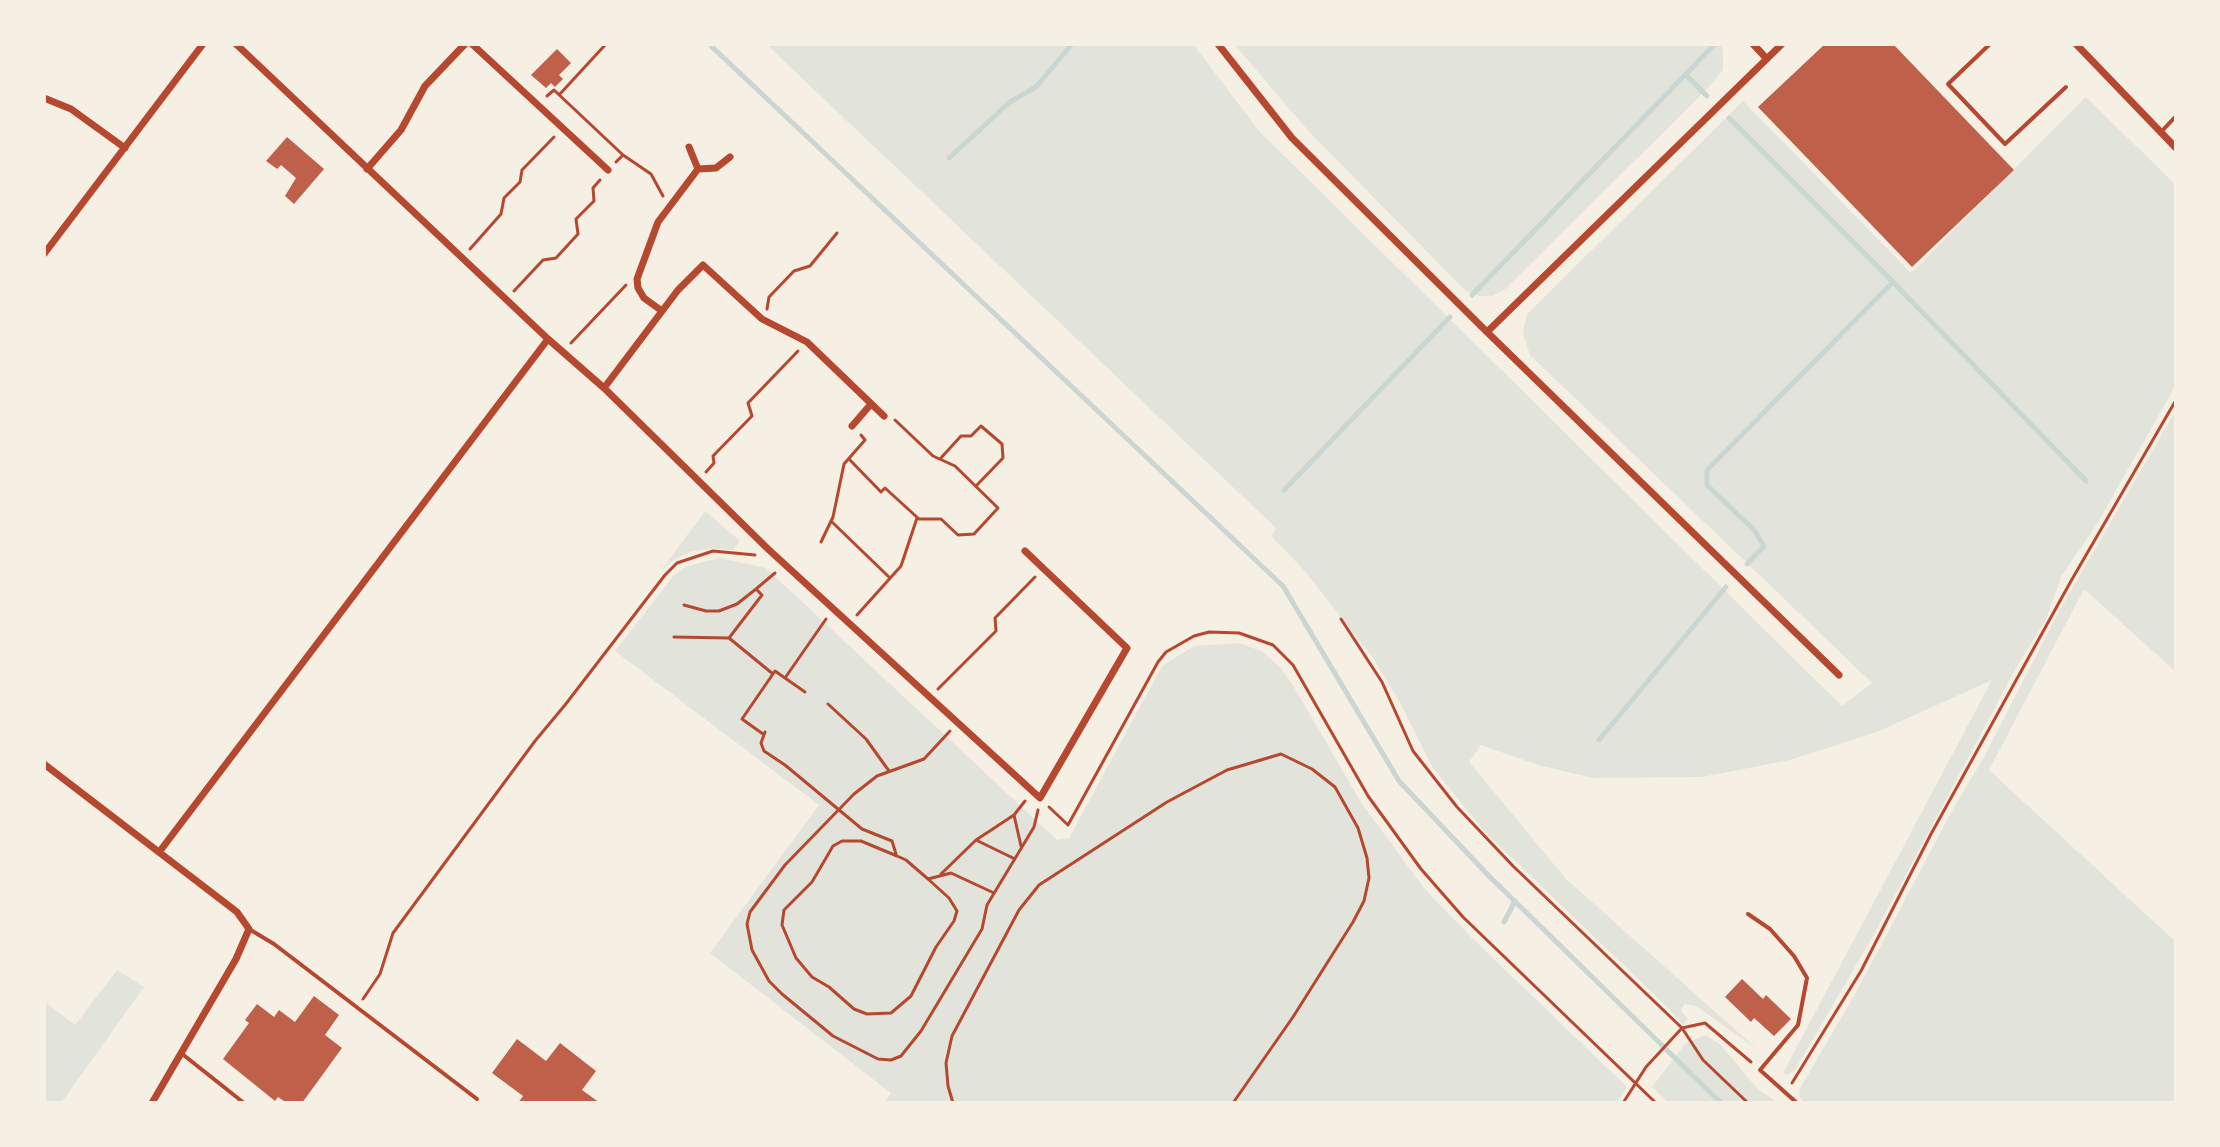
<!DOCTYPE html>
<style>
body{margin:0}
#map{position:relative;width:2220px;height:1147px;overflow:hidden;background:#f6efe4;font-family:"Source Sans 3",sans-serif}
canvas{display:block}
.frame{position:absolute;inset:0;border:46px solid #f6efe4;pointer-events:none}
</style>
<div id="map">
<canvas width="2220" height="1147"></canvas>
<div class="frame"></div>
</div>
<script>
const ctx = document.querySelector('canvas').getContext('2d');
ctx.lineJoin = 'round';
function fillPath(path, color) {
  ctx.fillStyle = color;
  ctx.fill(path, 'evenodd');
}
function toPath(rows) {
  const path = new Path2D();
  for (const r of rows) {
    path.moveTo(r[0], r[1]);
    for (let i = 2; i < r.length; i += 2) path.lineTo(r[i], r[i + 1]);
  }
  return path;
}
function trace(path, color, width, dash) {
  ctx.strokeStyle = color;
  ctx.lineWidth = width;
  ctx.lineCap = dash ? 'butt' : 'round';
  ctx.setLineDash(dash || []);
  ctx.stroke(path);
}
fillPath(toPath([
 [766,44,1193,44,1259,131,1842,706,1872,683,1530,355,1523,333,1527,314,1743,101,1911,273,2086,97,2176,185,2176,385,2097,524,2062,575,2046,619,2016,668,1873,936,1795,1070,1788,1075,1783,1073,1992,680,1877,732,1790,760,1702,777,1593,778,1538,765,1481,745,1469,762,1566,879,1757,1049,1696,1006,1685,1004,1681,1010,1688,1019,1683,1025,1665,1005,1484,831,1433,768,1399,701,1371,655,1303,569,1274,539,1272,535,1276,528],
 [1234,44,1719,44,1723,50,1723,70,1706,90,1505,289,1492,296,1480,296,1466,291,1310,133],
 [2176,410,2176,672,2084,589,1989,770,2176,942,2176,1103,1805,1103,1800,1097,1799,1090,1854,996,1954,807,1984,757,2059,611],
 [705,511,740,541,733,550,715,548,689,552,671,562,660,572],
 [720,558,766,568,1057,840,1069,838,1162,666,1194,646,1240,643,1261,651,1280,667,1294,687,1362,804,1424,888,1472,938,1627,1087,1617,1103,885,1103,891,1093,710,953,819,805,615,651,674,575,687,566],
 [117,970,144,987,61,1103,44,1103,44,1001,75,1025],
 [1706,1035,1721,1045,1757,1088,1778,1103,1669,1103,1652,1087,1685,1044]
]), '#e2e4dc');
trace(toPath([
 [709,44,1283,586,1399,781,1489,876,1721,1103],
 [1686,75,1707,96],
 [1729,118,1893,282,2086,481],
 [949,158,1010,102,1036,87,1072,44],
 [1472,295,1715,44],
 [1284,490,1450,317],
 [1747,564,1764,546,1754,530,1707,485,1707,470,1893,282],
 [1599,740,1726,587],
 [1504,922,1515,901]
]), '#c9d6d2', 5);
fillPath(toPath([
 [1825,44,1893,44,2014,170,1912,267,1758,107],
 [557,49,571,63,559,75,563,79,555,87,551,83,546,88,531,75],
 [287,137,324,169,294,204,285,196,296,178,281,165,277,169,266,161],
 [1742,979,1763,999,1766,995,1791,1019,1774,1036,1754,1018,1751,1022,1725,997],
 [314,996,339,1015,325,1035,342,1048,302,1103,287,1103,278,1097,275,1101,223,1059,249,1023,245,1020,257,1004,274,1017,279,1010,295,1022],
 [517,1039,546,1061,560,1043,596,1071,582,1090,600,1103,518,1103,523,1096,492,1073]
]), '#bf614a');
trace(toPath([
 [559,95,606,44],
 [547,96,554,90,623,155],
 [616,162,623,155,651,174,663,196],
 [470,249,501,214,504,198,520,182,522,170,554,137],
 [514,291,543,260,556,258,578,234,576,219,594,201,593,188,600,180],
 [767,309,769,297,794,271,810,266,837,233],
 [571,343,626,285],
 [849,459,881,492,885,488,919,519,941,519,958,535,974,534,998,508,955,466,933,456,895,420],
 [940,459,961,436,971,436,981,426,1002,444,1003,458,976,486],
 [706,472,714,463,713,456,752,416,748,403,798,351],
 [832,522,890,578],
 [821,542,833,517,844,464,865,440,861,435],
 [684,605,706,611,719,611,737,604,756,589],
 [857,615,901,566,917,518],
 [1341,619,1382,682,1413,751,1457,807,1513,866,1682,1028,1703,1060,1748,1103],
 [674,637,729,638],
 [773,674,729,638,762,595,756,589,775,573],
 [785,678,826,619],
 [938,689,996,631,995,618,1035,577],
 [828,704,866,739,889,771],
 [950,731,924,759,877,776,854,794,785,865,750,912,747,924,752,950,769,981,782,994,833,1036,878,1059,891,1060,901,1056,921,1031,982,929,987,905,1034,827,1038,810],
 [765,732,761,743,764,751,785,765,862,829,892,841,896,854],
 [763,734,742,719,775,671,805,692],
 [1049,807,1068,825,1158,662,1166,652,1194,636,1209,632,1239,633,1273,645,1293,665,1368,796,1421,869,1463,917,1656,1103],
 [1014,815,1021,846],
 [976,840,1015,859],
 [941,874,976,840,1014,815,1025,801],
 [928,879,949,898,957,911,954,921,936,947,911,996,891,1013,867,1014,854,1009,829,987,812,977,796,958,782,925,784,910,812,882,833,846,842,841,861,841,897,856,906,860,928,879,951,873,994,893],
 [363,999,380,974,393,933,535,741,565,705,665,575,677,563,713,551,755,555],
 [1792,1083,1861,971,1931,834,2071,581,2176,400],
 [953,1103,948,1086,946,1063,952,1036,1019,910,1039,885,1167,802,1227,770,1281,754,1312,769,1335,787,1358,828,1367,858,1369,878,1364,901,1353,922,1293,1017,1233,1103],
 [1623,1103,1646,1067,1682,1028,1705,1023,1751,1062]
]), '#b5482f', 3);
trace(toPath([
 [1990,44,1948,84,2005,144,2066,87],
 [2161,132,2176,116],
 [1748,914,1770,929,1794,956,1807,978,1798,1025,1760,1070,1797,1103],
 [249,929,274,944,477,1099],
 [181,1053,244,1103]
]), '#b5482f', 4);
trace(toPath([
 [236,44,548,339,604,388,768,549,1040,798,1127,648,1025,551],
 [472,44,608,170],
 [1218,44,1292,138,1487,332,1839,675],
 [1753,44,1767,59],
 [2076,44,2176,148],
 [44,98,71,109,125,148],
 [689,147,698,169],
 [367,169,401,130,425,86,465,44],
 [44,254,203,44],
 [662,311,644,298,638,288,637,279,658,222,698,169,716,168,730,157],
 [1487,332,1782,44],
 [604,388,678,290,703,265,762,319,807,342,884,416],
 [852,426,871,404],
 [44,764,237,912,249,929,236,959,152,1103],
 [160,851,548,339]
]), '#b5482f', 7);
</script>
